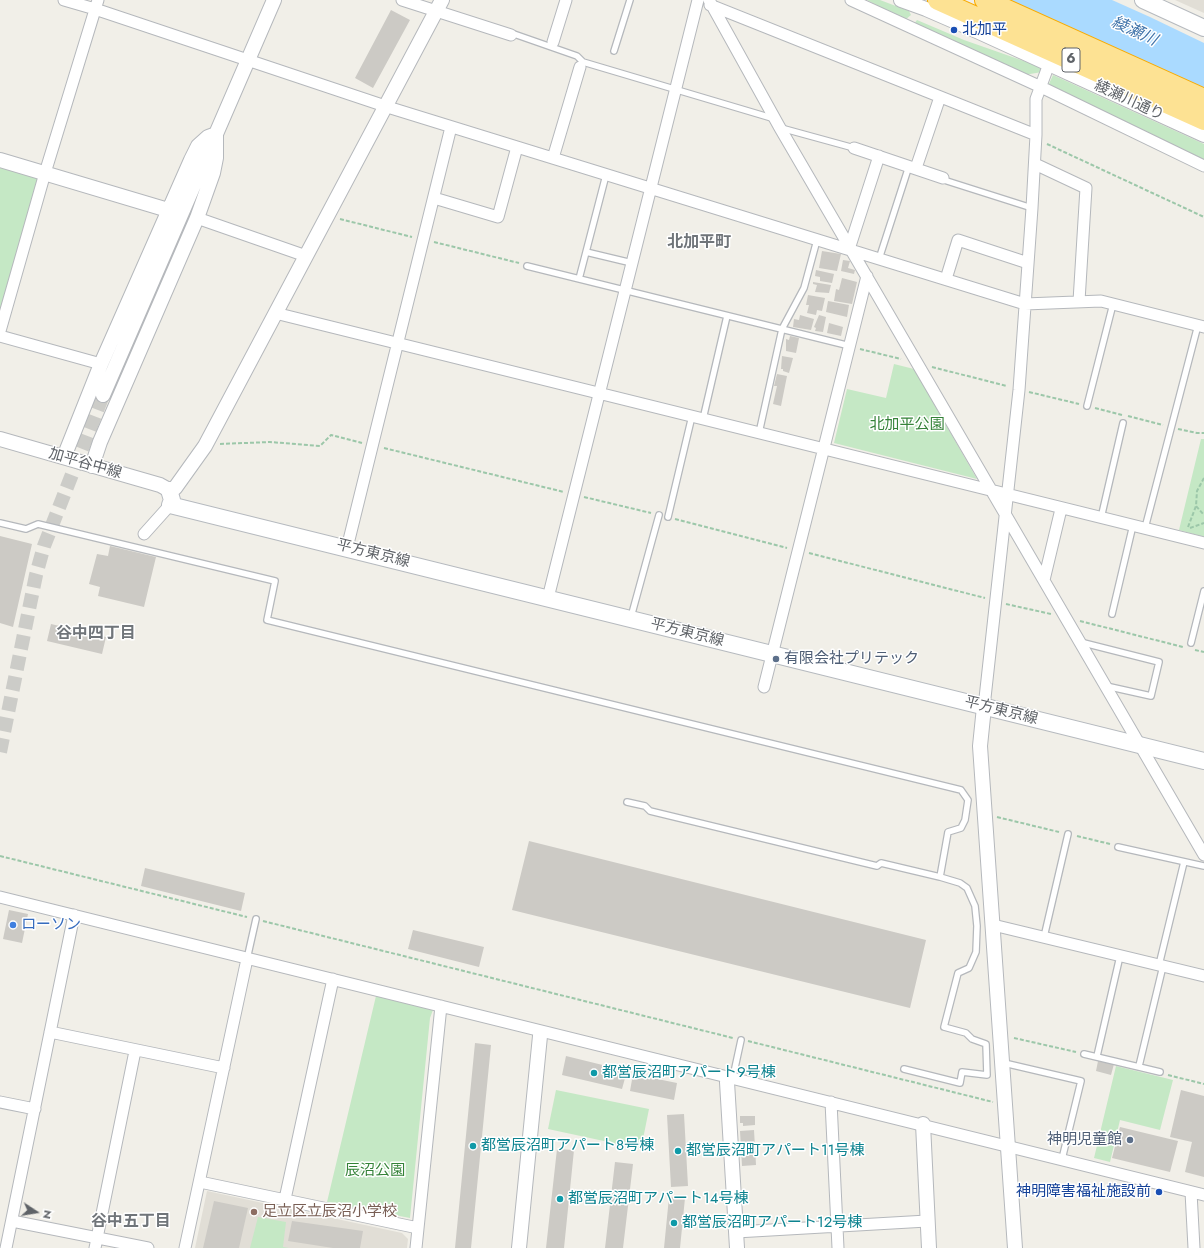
<!DOCTYPE html>
<meta charset="utf-8">
<style>
body{margin:0}
#map{position:relative;width:1204px;height:1248px;overflow:hidden;background:#f1efe8;font-family:Jost,sans-serif}
canvas{display:block}
.north{position:absolute;left:16px;top:1192px;width:40px;height:40px;-webkit-text-stroke:3px #fff;paint-order:stroke;rotate:102deg;font-size:11px;font-weight:700;line-height:16px;text-align:center;color:#5f6368}
.north::after{content:'';display:block;margin:auto;width:14px;height:18px;background:#5f6368;clip-path:polygon(50% 0,100% 100%,50% 72%,0 100%)}
</style>
<div id="map">
<canvas width="1204" height="1248"></canvas>
<div class="north">N</div>
</div>
<script>
const ctx = document.querySelector('canvas').getContext('2d');
ctx.lineJoin = 'round';
function fillPath(path, color) {
  ctx.fillStyle = color;
  ctx.fill(path, 'evenodd');
}
function toPath(rows) {
  const path = new Path2D();
  for (const r of rows) {
    path.moveTo(r[0], r[1]);
    for (let i = 2; i < r.length; i += 2) path.lineTo(r[i], r[i + 1]);
  }
  return path;
}
function trace(path, color, width, dash) {
  ctx.strokeStyle = color;
  ctx.lineWidth = width;
  ctx.lineCap = dash ? 'butt' : 'round';
  ctx.setLineDash(dash || []);
  ctx.stroke(path);
}
function write(font, color, halo, rows, align = 'center') {
  ctx.font = font + ' Jost,"Noto Sans JP",sans-serif';
  ctx.lineWidth = 3;
  ctx.setLineDash([]);
  ctx.textBaseline = 'middle';
  ctx.strokeStyle = halo;
  ctx.fillStyle = color;
  for (const [text, x, y, turn = 0] of rows) {
    ctx.save();
    ctx.translate(x, y);
    ctx.rotate((+turn || 0) * Math.PI / 180);
    ctx.textAlign = isNaN(turn) ? turn : align;
    if (halo) ctx.strokeText(text, 0, 0);
    ctx.fillText(text, 0, 0);
    ctx.restore();
  }
}
fillPath(toPath([
 [1175,0,1204,0,1204,13],
 [207,1191,402,1233,408,1239,407,1248,195,1248]
]), '#e1ded6');
fillPath(toPath([
 [867,0,880,0,909,11,911,15,905,20],
 [917,20,964,40,1041,67,1042,72,1024,75,914,24],
 [1053,75,1204,144,1204,161,1048,86],
 [0,167,36,177,38,181,0,310],
 [894,364,914,369,977,479,834,443,847,389,886,398],
 [1201,439,1204,439,1204,537,1179,530],
 [376,996,433,1010,430,1018,410,1218,327,1202],
 [1116,1066,1173,1080,1160,1130,1120,1120,1110,1162,1094,1158],
 [556,1090,649,1109,641,1149,548,1129],
 [258,1217,286,1222,283,1247,289,1248,250,1248]
]), '#c5e8c5');
fillPath(toPath([
 [1008,0,1112,0,1150,17,1204,43,1204,89]
]), '#aadaff');
fillPath(toPath([
 [391,10,410,20,373,88,355,78],
 [822,251,841,254,837,271,819,268],
 [843,260,850,261,848,268,855,270,854,274,841,271],
 [816,270,834,274,832,283,820,281,820,277,815,276],
 [842,278,857,282,852,304,834,301,836,289,839,290],
 [813,282,831,285,829,293,815,292,817,285,813,284],
 [808,295,825,298,822,311,817,310,816,315,807,313,809,305,806,305],
 [828,301,849,305,847,317,826,312],
 [800,315,814,319,811,330,793,327,794,319,799,320],
 [819,315,826,317,823,332,815,331,816,328,814,327],
 [829,323,843,327,841,336,827,333],
 [790,336,799,338,796,353,786,351,786,339,789,340],
 [782,356,793,358,789,373,783,371,783,369,781,369],
 [777,374,787,376,781,406,773,404,777,386,774,386],
 [0,536,32,544,13,627,0,623],
 [110,546,156,557,144,607,98,596,100,587,89,584,97,554,108,556],
 [51,624,106,637,102,654,47,641],
 [529,841,926,940,910,1008,512,910],
 [145,868,245,893,241,911,141,886],
 [9,910,28,914,22,943,3,939],
 [413,930,484,947,479,967,408,949],
 [475,1043,491,1045,471,1248,455,1248],
 [566,1056,627,1071,622,1089,562,1075],
 [1098,1061,1114,1064,1111,1075,1096,1071],
 [633,1074,677,1083,674,1100,630,1091],
 [1181,1090,1204,1096,1204,1177,1185,1172,1192,1142,1170,1137],
 [684,1114,688,1186,671,1187,667,1115],
 [740,1116,755,1116,755,1125,743,1126,743,1123,740,1123],
 [1120,1127,1178,1141,1170,1172,1112,1158],
 [754,1130,756,1165,742,1166,740,1131],
 [557,1149,574,1150,564,1248,546,1248],
 [615,1162,633,1164,623,1248,605,1248],
 [669,1197,685,1198,680,1248,664,1248],
 [214,1201,248,1208,239,1248,203,1248],
 [292,1221,363,1231,360,1248,333,1248,288,1241]
]), '#cccac5');
trace(toPath([
 [0,752,36,575,44,546,103,395]
]), '#ccccc8', 14, [14, 7]);
const service = toPath([
 [511,35,514,34,577,56,583,62,775,119],
 [614,51,630,0],
 [781,128,854,148],
 [943,178,947,181,1032,208],
 [586,252,632,263],
 [879,259,909,166],
 [527,266,850,346],
 [579,279,606,175],
 [1087,406,1113,304],
 [703,419,727,316],
 [759,433,782,329,804,288,817,240],
 [668,517,692,416],
 [1101,518,1123,423],
 [0,523,26,529,38,524,275,581,267,620,961,790,968,800,965,820,961,828,948,832,940,877],
 [1145,528,1198,325],
 [1112,614,1133,525],
 [631,617,659,515],
 [1080,642,1159,662,1151,696,1106,686],
 [1191,643,1204,591],
 [627,802,645,806,650,811,877,866,881,863,940,877,960,883,967,888,975,906,977,926,976,952,969,968,958,973,944,1027,966,1033,972,1039,986,1044,987,1075,962,1072,960,1083,904,1069],
 [1118,847,1204,866],
 [1044,937,1068,834],
 [247,959,256,919],
 [1159,965,1184,862],
 [1084,1054,1160,1072],
 [1097,1056,1120,956],
 [1004,1063,1081,1081,1062,1159],
 [1139,1066,1163,966],
 [733,1077,741,1040]
]);
const minor = toPath([
 [64,0,95,9,394,109,1025,304,1101,301,1204,327],
 [402,0,511,35],
 [709,0,780,128,1204,855],
 [851,0,1041,87,1204,166],
 [710,5,1036,135],
 [553,42,566,0],
 [854,148,943,178],
 [553,158,580,67],
 [1035,164,1086,188,1079,301],
 [916,168,940,97],
 [434,198,498,217,517,147],
 [197,218,306,256],
 [850,246,879,156],
 [946,279,958,240,1028,263],
 [275,313,1204,543],
 [0,331,45,173,98,0],
 [0,336,101,364],
 [144,534,170,505],
 [347,548,451,127],
 [1044,580,1061,509],
 [548,598,698,0],
 [764,687,867,276],
 [984,707,1019,390,1032,208,1036,135,1036,99,1049,64],
 [0,897,1204,1195],
 [993,925,1204,976],
 [50,1032,224,1068],
 [0,1102,35,1109],
 [831,1102,838,1248],
 [200,1182,418,1228],
 [1191,1192,1194,1248],
 [285,1199,333,979],
 [12,1221,148,1248],
 [736,1232,927,1221],
 [6,1248,74,915],
 [95,1248,135,1051],
 [185,1248,247,959],
 [416,1248,441,1006]
]);
const tertiary = toPath([
 [901,0,926,9,979,32,1204,135],
 [0,160,168,210],
 [103,395,274,0],
 [0,439,160,485,169,490,175,488,205,446,442,0],
 [64,457,101,364,191,160,198,146,208,137,216,134,216,158,213,173,197,218,100,442,92,466],
 [984,707,980,746,1015,1248],
 [727,1082,737,1248],
 [923,1124,929,1248],
 [519,1248,540,1036]
]);
const secondary = toPath([
 [1143,0,1204,28],
 [169,490,172,500,170,505,1204,761]
]);
const motorway = toPath([
 [938,0,1204,120],
 [985,0,1204,99]
]);
trace(service, '#b5b8bc', 8);
trace(minor, '#b5b8bc', 13);
trace(tertiary, '#b5b8bc', 16);
trace(secondary, '#b6babf', 18);
trace(motorway, '#f9ab00', 22);
trace(toPath([
 [1047,144,1204,217],
 [340,219,412,237],
 [434,242,519,263],
 [860,349,901,359],
 [932,367,1007,386],
 [1029,392,1079,404],
 [1095,408,1122,415],
 [1128,416,1163,425],
 [1178,429,1197,433,1204,433],
 [220,444,270,442,320,446,331,435,362,443],
 [384,448,564,492],
 [1204,478,1197,491,1196,506,1204,515],
 [584,497,651,513],
 [675,519,787,548],
 [1188,527,1196,506],
 [1190,528,1204,523],
 [809,553,985,598],
 [1006,604,1051,614],
 [1080,621,1183,647],
 [1195,650,1204,652],
 [997,817,1059,832],
 [1077,836,1110,844],
 [0,856,247,917],
 [263,921,733,1038],
 [1014,1038,1076,1052],
 [748,1041,993,1102],
 [1168,1075,1204,1084]
]), '#9cc7a9', 2, [4, 2]);
trace(service, '#fff', 5.5);
trace(minor, '#fff', 11);
trace(tertiary, '#fff', 14);
trace(secondary, '#fff', 16);
trace(motorway, '#fde293', 20);
for (const [x, y, r, color] of [
 [954,30,4,"#1a4fb4"],
 [776,659,4,"#5c6f8a"],
 [13,925,4,"#3f7fe0"],
 [594,1073,4,"#0f9aa8"],
 [1130,1140,4,"#5c6f8a"],
 [473,1146,4,"#0f9aa8"],
 [678,1151,4,"#0f9aa8"],
 [1159,1192,4,"#1a4fb4"],
 [560,1199,4,"#0f9aa8"],
 [254,1212,4,"#8d6e63"],
 [674,1223,4,"#0f9aa8"]
]) {
  const dot = new Path2D();
  dot.arc(x, y, r, 0, 2 * Math.PI);
  ctx.fillStyle = color;
  ctx.fill(dot);
  trace(dot, '#fff', 1.5);
}
for (const [x, y, w] of [
 [1071,60,18]
]) {
  const box = new Path2D();
  box.roundRect(x - w / 2, y - 12, w, 24, 3);
  ctx.fillStyle = '#fff';
  ctx.fill(box);
  trace(box, '#5f6368', 1);
}
write('bold 14px', '#5f6368', null, [
 ["6",1071,60]
]);
write('15px', '#164399', '#fff', [
 ["北加平",962,30],
 ["神明障害福祉施設前",1151,1192,"right"]
], 'left');
write('15px', '#5f6368', '#fff', [
 ["綾瀬川通り",1129,101,25],
 ["加平谷中線",85,464,16],
 ["平方東京線",373,554,14],
 ["平方東京線",687,633,14],
 ["平方東京線",1001,711,14]
]);
write('15px', '#348238', '#fff', [
 ["北加平公園",907,425],
 ["辰沼公園",375,1171]
]);
write('15px', '#4e5e75', '#fff', [
 ["有限会社プリテック",784,659],
 ["神明児童館",1122,1140,"right"]
], 'left');
write('15px', '#366cbe', '#fff', [
 ["ローソン",21,925]
], 'left');
write('15px', '#0d838f', '#fff', [
 ["都営辰沼町アパート9号棟",602,1073],
 ["都営辰沼町アパート8号棟",481,1146],
 ["都営辰沼町アパート11号棟",686,1151],
 ["都営辰沼町アパート14号棟",568,1199],
 ["都営辰沼町アパート12号棟",682,1223]
], 'left');
write('15px', '#785e54', '#fff', [
 ["足立区立辰沼小学校",262,1212]
], 'left');
write('italic 16px', '#4174aa', '#fff', [
 ["綾瀬川",1134,32,25]
]);
write('bold 16px', '#70757a', '#fff', [
 ["北加平町",699,243],
 ["谷中四丁目",96,634],
 ["谷中五丁目",131,1222]
]);
</script>
